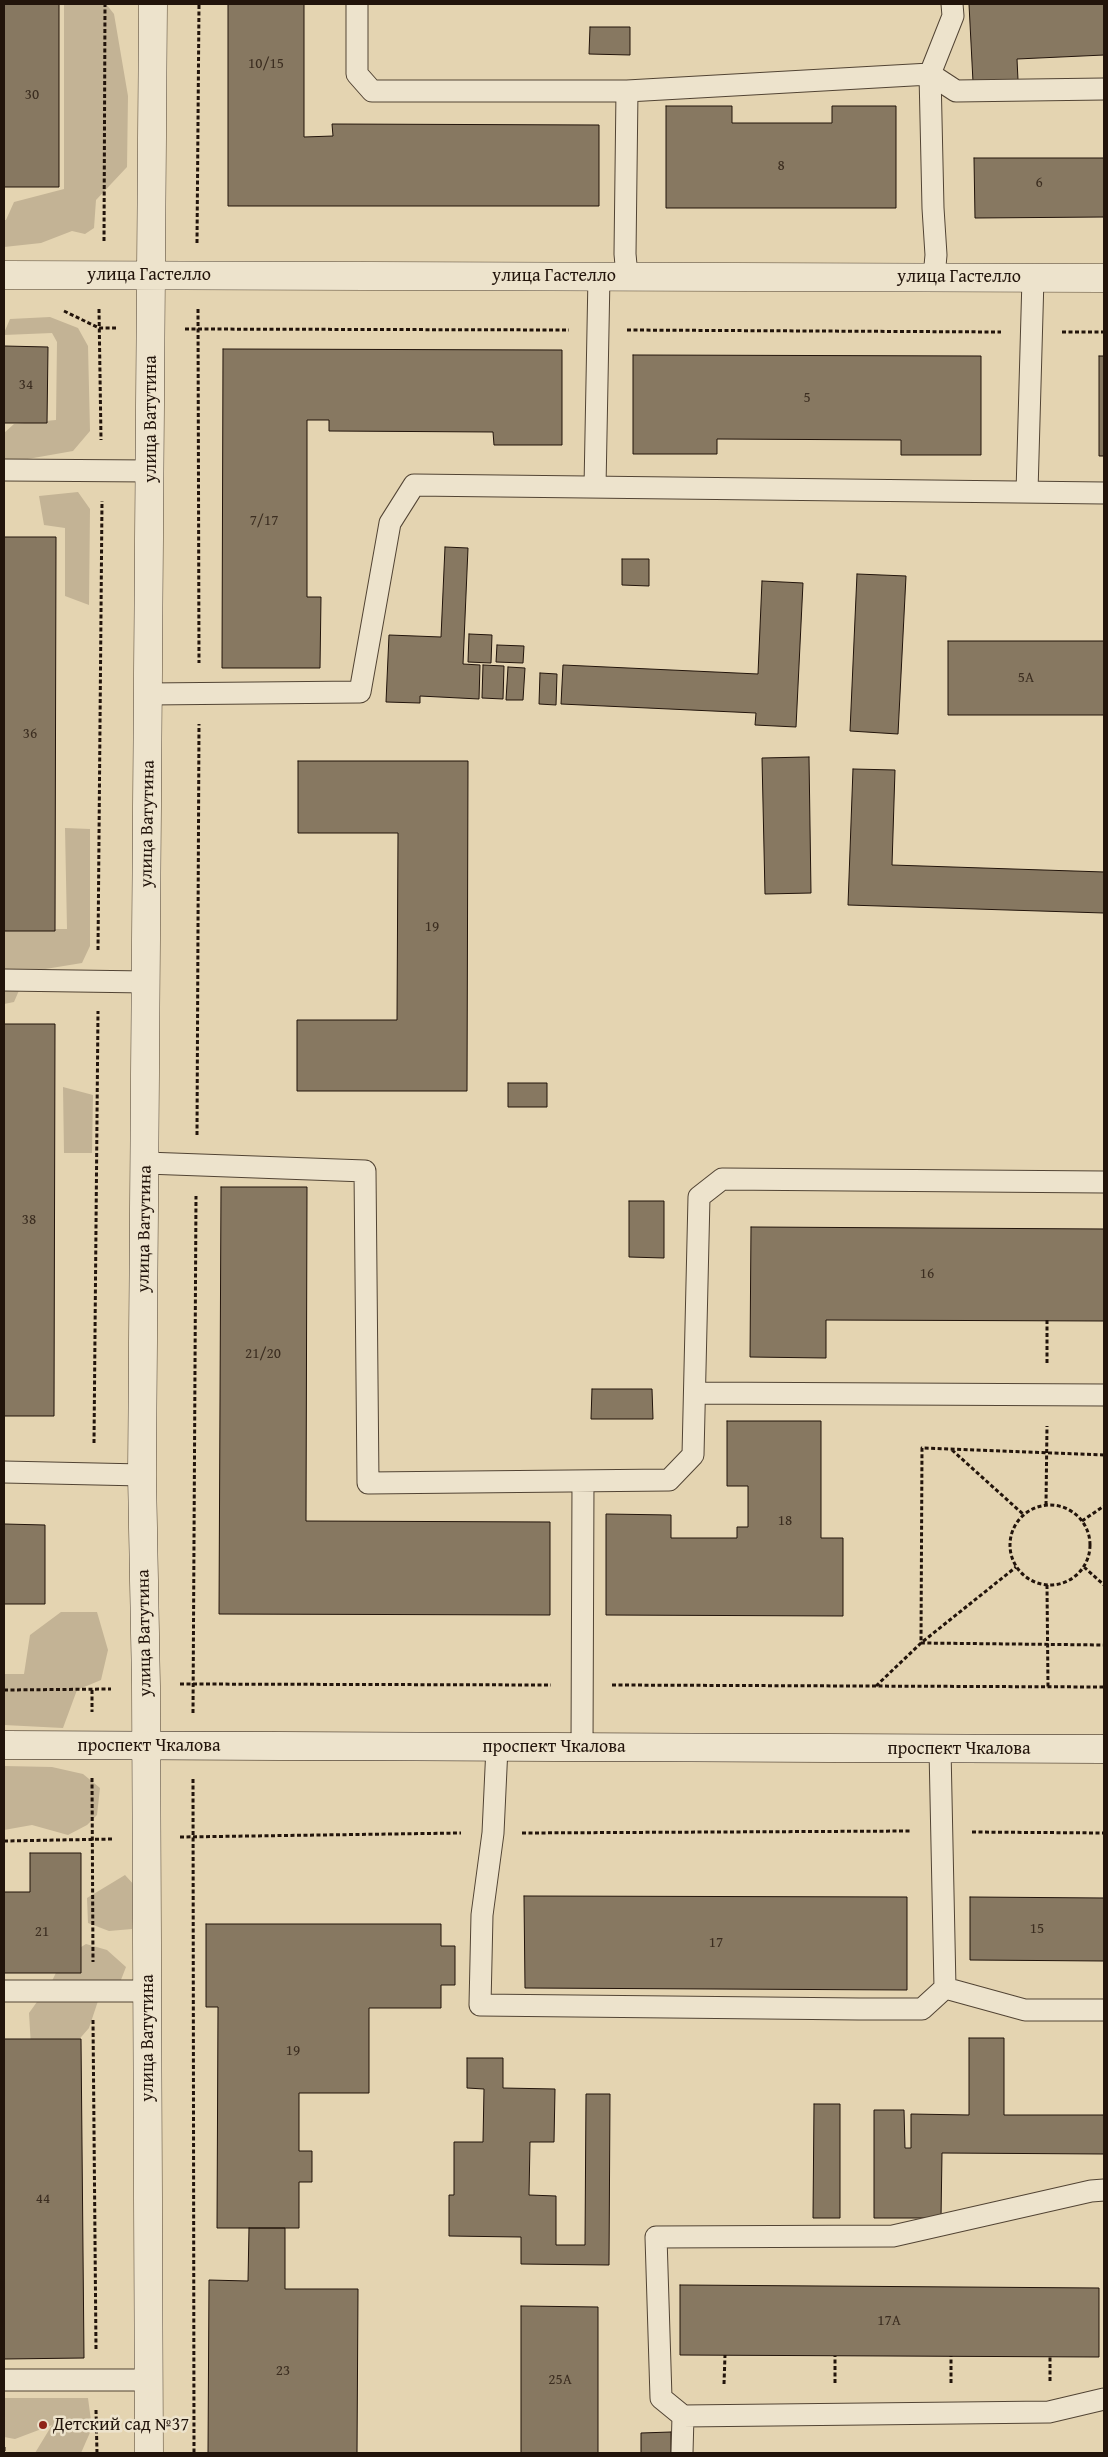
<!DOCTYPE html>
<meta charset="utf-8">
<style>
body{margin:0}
#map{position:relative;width:1108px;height:2457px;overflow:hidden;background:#e4d4b1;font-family:"Gentium Book Plus",serif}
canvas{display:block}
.frame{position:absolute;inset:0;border:5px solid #22140b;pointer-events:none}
</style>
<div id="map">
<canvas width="1108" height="2457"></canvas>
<div class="frame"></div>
</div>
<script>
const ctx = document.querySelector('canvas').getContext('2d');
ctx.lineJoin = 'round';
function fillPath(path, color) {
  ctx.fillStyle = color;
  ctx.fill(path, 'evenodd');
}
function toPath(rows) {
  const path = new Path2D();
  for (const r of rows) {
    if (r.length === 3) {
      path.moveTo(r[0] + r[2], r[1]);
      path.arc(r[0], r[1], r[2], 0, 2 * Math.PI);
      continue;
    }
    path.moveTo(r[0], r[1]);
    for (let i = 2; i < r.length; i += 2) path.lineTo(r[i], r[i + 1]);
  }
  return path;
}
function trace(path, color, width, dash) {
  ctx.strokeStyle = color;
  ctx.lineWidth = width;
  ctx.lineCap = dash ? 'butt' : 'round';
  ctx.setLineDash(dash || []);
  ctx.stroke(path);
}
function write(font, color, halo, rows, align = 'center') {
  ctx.font = font + ' "Gentium Book Plus",serif';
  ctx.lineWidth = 5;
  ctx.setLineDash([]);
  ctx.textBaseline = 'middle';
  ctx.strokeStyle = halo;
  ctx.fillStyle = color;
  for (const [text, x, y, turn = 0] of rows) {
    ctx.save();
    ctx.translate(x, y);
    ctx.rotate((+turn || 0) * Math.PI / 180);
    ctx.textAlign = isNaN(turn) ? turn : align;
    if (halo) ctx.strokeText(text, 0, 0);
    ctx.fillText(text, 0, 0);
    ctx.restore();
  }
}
fillPath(toPath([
 [64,4,106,4,114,14,128,96,127,167,96,200,94,228,85,234,72,231,41,243,4,247,4,220,6,220,14,202,64,189],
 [50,317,78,328,88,346,90,431,73,451,5,463,4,433,14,424,56,420,57,342,52,333,4,335,4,333,10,319],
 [78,492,90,509,89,605,65,596,65,528,44,525,39,496],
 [65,828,90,829,90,946,82,963,27,972,14,1002,4,1004,4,929,67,929],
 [63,1087,93,1095,92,1153,64,1153],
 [61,1612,97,1612,108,1650,101,1680,77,1690,63,1728,4,1725,4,1674,24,1674,30,1635],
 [4,1766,52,1767,83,1774,100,1788,97,1815,87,1825,68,1835,32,1825,4,1830],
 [125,1875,136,1887,132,1929,109,1931,88,1923,87,1898],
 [86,1944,107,1950,126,1967,119,1985,100,1995,89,2028,68,2052,31,2047,29,2013,52,1981,63,1958],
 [4,2398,88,2398,92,2428,81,2453,35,2453,52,2425,15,2439,4,2437]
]), '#c3b395');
const building = toPath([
 [4,4,59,4,59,187,4,187,4,4],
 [228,4,304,4,304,137,333,136,332,124,599,125,599,206,228,206,228,4],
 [969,4,1104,4,1104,55,1017,59,1018,80,973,82,969,4],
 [590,27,630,27,630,55,589,54,590,27],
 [666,106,732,106,732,123,832,123,832,106,896,106,896,208,666,208,666,106],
 [974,158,1104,158,1104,217,975,218,974,158],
 [4,346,48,347,47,423,4,423,4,346],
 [223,349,562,350,562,445,494,445,493,432,329,431,329,420,307,420,307,597,321,597,320,668,222,668,223,349],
 [633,355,981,356,981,455,901,455,901,440,717,439,717,454,633,454,633,355],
 [1099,356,1104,356,1104,456,1099,456,1099,356],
 [4,537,56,537,55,931,4,931,4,537],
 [445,547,468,548,463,664,480,665,479,699,420,696,420,703,386,702,389,635,441,637,445,547],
 [622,559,649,559,649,586,622,585,622,559],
 [857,574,906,576,898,734,850,731,857,574],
 [762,581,803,583,796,727,755,725,756,713,561,704,563,665,758,674,762,581],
 [469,634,492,635,491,663,468,662,469,634],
 [948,641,1104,641,1104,715,948,715,948,641],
 [497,645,524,646,523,663,496,662,497,645],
 [483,665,504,666,503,699,482,698,483,665],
 [508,667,525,668,523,700,506,700,508,667],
 [540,673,557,674,556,705,539,704,540,673],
 [809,757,811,893,765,894,762,758,809,757],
 [298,761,468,761,467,1091,297,1091,297,1020,397,1020,398,833,298,833,298,761],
 [853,769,895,770,892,865,1104,872,1104,913,848,905,853,769],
 [4,1024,55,1024,54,1416,4,1416,4,1024],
 [508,1083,547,1083,547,1107,508,1107,508,1083],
 [221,1187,307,1187,306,1521,550,1522,550,1615,219,1614,221,1187],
 [629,1201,664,1201,664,1258,629,1257,629,1201],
 [751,1227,1104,1229,1104,1321,826,1320,826,1358,750,1357,751,1227],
 [592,1389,652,1389,653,1419,591,1419,592,1389],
 [727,1421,821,1421,821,1538,843,1538,843,1616,606,1615,606,1514,671,1515,671,1538,737,1538,737,1527,748,1527,748,1486,727,1486,727,1421],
 [4,1524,45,1525,45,1604,4,1604,4,1524],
 [30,1853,81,1853,81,1973,4,1973,4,1892,30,1892,30,1853],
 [524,1896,907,1897,907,1990,525,1988,524,1896],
 [970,1897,1104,1898,1104,1961,970,1960,970,1897],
 [206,1924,441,1924,441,1946,455,1946,455,1985,441,1985,441,2008,369,2008,369,2093,299,2093,299,2151,312,2151,312,2182,299,2182,299,2228,217,2228,218,2007,206,2007,206,1924],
 [969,2038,1004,2038,1004,2115,1104,2115,1104,2154,942,2153,941,2218,874,2218,874,2110,904,2110,905,2148,911,2148,911,2114,969,2115,969,2038],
 [4,2039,81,2039,84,2358,4,2359,4,2039],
 [467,2058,503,2058,503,2088,555,2089,554,2142,530,2142,529,2195,556,2196,556,2245,585,2245,586,2094,610,2094,609,2265,521,2264,521,2237,449,2236,449,2195,454,2195,454,2142,483,2142,484,2089,467,2088,467,2058],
 [814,2104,840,2104,840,2218,813,2218,814,2104],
 [249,2228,285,2228,285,2289,358,2289,357,2453,208,2453,209,2280,248,2281,249,2228],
 [680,2285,1099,2288,1099,2357,680,2355,680,2285],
 [521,2306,598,2307,598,2453,521,2453,521,2306],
 [671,2432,671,2453,641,2453,641,2433,671,2432]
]);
fillPath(building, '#877861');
trace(building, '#22140b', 1);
const lane = toPath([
 [357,4,357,74,372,91,627,91,930,74,956,91,1104,89],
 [627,276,625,254,627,91],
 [934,277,936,255,933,208,930,74,953,16,952,4],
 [4,470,151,471],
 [595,487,599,276],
 [1027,492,1033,278],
 [149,694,360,692,390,523,414,485,1104,493],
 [4,980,147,982],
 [146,1163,365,1171,368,1483,669,1480,693,1455,699,1197,722,1179,1104,1182],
 [695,1393,1104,1395],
 [4,1472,142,1475],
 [497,1747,493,1833,482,1915,480,2005,859,2009,922,2009,945,1988,940,1749],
 [582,1747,583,1481],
 [945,1988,1025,2010,1104,2010],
 [4,1991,147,1991],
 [1104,2190,1091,2191,893,2236,656,2237,661,2398,683,2416,1049,2412,1104,2399],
 [4,2380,150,2380],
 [682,2453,683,2416]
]);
const street = toPath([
 [4,275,1104,278],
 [149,2453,146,1686,142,1475,153,4]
]);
const secondary = toPath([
 [4,1745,1104,1749]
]);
trace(lane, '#524434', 23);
trace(street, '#524434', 29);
trace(secondary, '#22140b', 29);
trace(toPath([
 [104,241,105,4],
 [197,243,199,4],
 [99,309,101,440],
 [198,309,199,663],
 [64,311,99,328,116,328],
 [185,329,569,330],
 [627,330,1001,332],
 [1062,332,1104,332],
 [98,950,102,501],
 [197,1135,199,724],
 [1047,1320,1047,1365],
 [94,1443,98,1011],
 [952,1450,1024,1515],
 [1104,1455,922,1448,921,1643,1104,1645],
 [1046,1505,1047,1426],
 [1050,1545,40],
 [1082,1521,1104,1506],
 [1084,1567,1104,1585],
 [1047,1585,1048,1687],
 [180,1684,551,1685],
 [612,1685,1104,1687],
 [876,1686,921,1643,1016,1567],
 [4,1690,111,1689],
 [92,1690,92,1712],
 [193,1713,196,1196],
 [92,1778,93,1962],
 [193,1779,194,2453],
 [972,1832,1104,1833],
 [522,1833,911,1831],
 [180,1837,461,1833],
 [4,1841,114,1839],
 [93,2020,96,2349],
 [1050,2381,1050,2357],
 [835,2383,835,2356],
 [951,2383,951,2356],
 [724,2384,725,2355],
 [96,2410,97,2453],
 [4,2447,4,2453]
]), '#22140b', 3, [4, 2.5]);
trace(lane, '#ede3cc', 21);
trace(street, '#ede3cc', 28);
trace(secondary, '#ede3cc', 28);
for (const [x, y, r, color] of [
 [43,2425,5,"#8f2418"]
]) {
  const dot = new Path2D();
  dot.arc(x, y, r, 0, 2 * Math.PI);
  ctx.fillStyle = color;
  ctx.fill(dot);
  trace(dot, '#ede3cc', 2);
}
write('15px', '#3b2d20', null, [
 ["10/15",266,64],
 ["30",32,95],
 ["8",781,166],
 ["6",1039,183],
 ["34",26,385],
 ["5",807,398],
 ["7/17",264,521],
 ["5А",1026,678],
 ["36",30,734],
 ["19",432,927],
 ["38",29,1220],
 ["16",927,1274],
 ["21/20",263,1354],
 ["18",785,1521],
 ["15",1037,1929],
 ["21",42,1932],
 ["17",716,1943],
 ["19",293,2051],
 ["44",43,2199],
 ["17А",889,2321],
 ["23",283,2371],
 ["25А",560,2380]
]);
write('18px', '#22140b', '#ede3cc', [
 ["улица Гастелло",149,275],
 ["улица Гастелло",554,276],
 ["улица Гастелло",959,277],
 ["улица Ватутина",151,419,-90],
 ["улица Ватутина",148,824,-89],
 ["улица Ватутина",145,1229,-89],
 ["улица Ватутина",145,1633,-91],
 ["проспект Чкалова",149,1746],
 ["проспект Чкалова",554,1747],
 ["проспект Чкалова",959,1749],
 ["улица Ватутина",148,2038,-90]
]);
write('18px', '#22140b', '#ede3cc', [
 ["Детский сад №37",53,2425]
], 'left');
</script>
